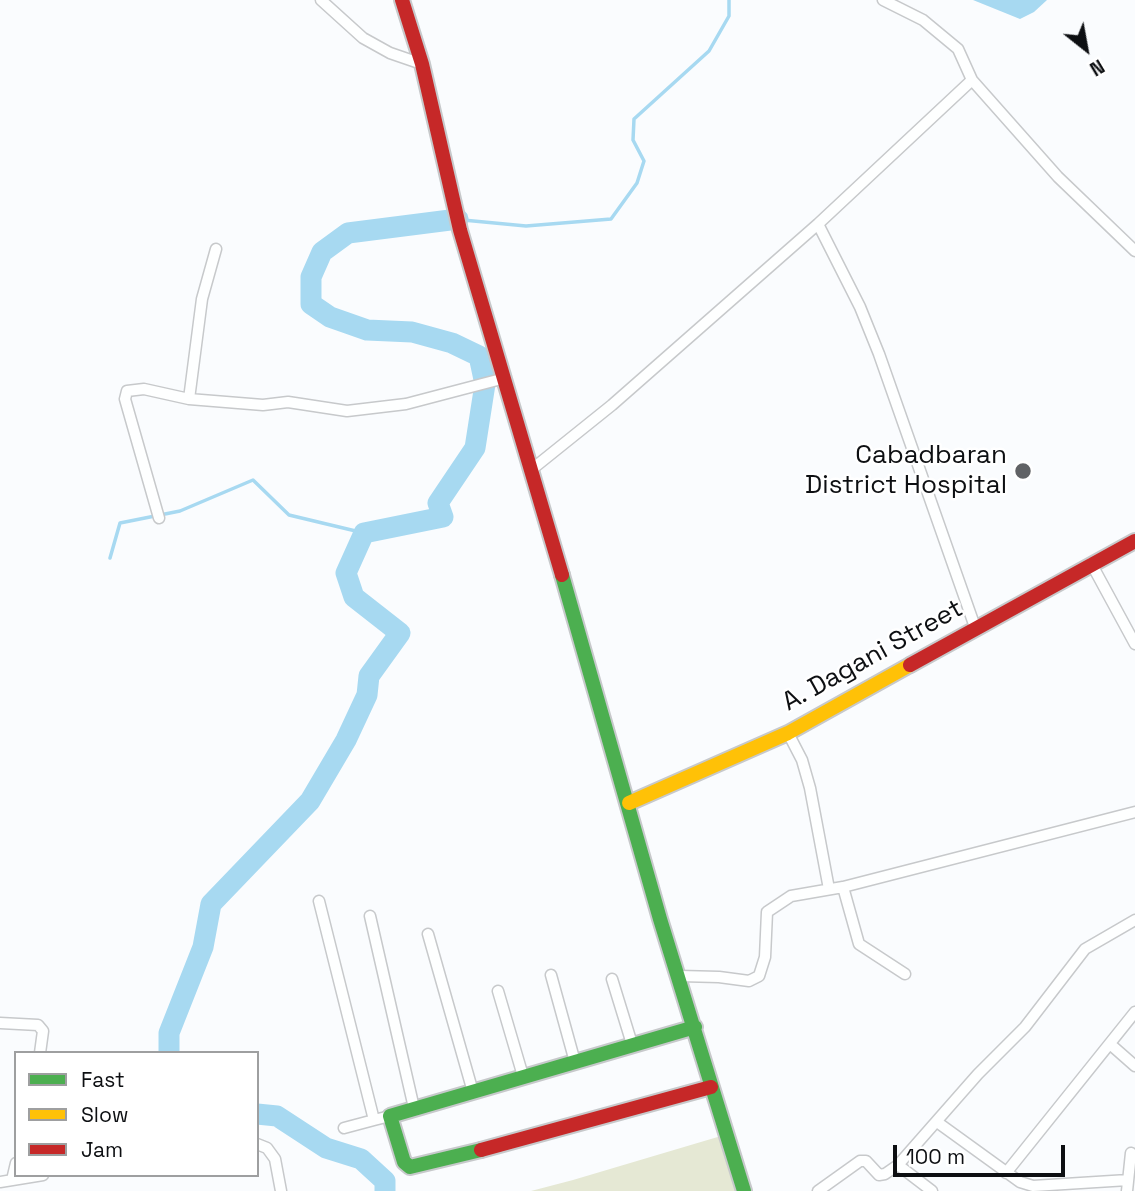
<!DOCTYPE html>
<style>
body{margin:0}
#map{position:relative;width:1135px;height:1191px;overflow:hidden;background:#fafcfe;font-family:"Space Grotesk",sans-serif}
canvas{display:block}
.legend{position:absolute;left:14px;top:1051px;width:245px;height:126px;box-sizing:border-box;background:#fff;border:2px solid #9e9fa0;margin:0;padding:9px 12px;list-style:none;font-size:21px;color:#0d0f12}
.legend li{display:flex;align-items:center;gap:14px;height:35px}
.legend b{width:35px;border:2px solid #9e9fa0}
.north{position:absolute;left:1051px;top:14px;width:70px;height:70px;-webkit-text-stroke:5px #fff;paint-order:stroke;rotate:149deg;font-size:19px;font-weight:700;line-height:28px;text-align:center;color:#0d0f12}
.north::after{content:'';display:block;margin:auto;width:24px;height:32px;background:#0d0f12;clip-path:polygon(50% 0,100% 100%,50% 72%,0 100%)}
.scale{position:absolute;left:893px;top:1145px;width:172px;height:32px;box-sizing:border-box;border:4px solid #0d0f12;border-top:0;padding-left:9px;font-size:21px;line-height:24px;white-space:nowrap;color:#0d0f12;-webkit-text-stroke:5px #fff;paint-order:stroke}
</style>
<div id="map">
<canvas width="1135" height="1191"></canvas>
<ul class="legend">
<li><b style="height:9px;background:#4caf50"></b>Fast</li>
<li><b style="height:9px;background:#ffc107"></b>Slow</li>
<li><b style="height:9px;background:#c62828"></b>Jam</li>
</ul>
<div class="north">N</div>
<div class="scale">100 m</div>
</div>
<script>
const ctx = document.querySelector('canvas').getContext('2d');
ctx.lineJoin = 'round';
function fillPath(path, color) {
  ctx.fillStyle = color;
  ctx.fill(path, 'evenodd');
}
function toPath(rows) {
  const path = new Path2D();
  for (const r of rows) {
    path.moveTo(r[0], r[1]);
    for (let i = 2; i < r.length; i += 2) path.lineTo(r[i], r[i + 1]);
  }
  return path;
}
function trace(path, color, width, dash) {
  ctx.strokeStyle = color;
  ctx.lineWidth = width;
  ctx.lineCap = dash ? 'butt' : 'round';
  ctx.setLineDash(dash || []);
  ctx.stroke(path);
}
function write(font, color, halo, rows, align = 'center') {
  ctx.font = font + ' "Space Grotesk",sans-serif';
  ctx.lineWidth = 5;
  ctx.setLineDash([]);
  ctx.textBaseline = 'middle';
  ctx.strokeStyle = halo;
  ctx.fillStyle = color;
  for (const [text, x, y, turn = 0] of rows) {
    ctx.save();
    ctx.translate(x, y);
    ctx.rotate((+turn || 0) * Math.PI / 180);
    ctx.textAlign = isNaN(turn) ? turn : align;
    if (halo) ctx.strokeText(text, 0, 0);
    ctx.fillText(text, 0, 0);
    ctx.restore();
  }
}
fillPath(toPath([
 [721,1136,738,1191,531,1191,573,1180]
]), '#e5e8d4');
fillPath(toPath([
 [973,0,1047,0,1034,12,1020,19]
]), '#a7d9f1');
trace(toPath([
 [463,220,526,226,611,219,637,183,644,161,633,140,634,119,709,51,729,16,729,0],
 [110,558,120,523,180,511,253,480,289,515,364,533]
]), '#a7d9f1', 3.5);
trace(toPath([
 [169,1053,169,1033,203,947,211,904,310,801,346,740,367,695,369,676,400,633,354,597,346,573,364,533,443,517,438,503,475,448,485,384,479,356,452,343,412,332,367,330,330,317,311,304,311,277,322,252,348,233,458,219],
 [257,1114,277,1116,326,1148,361,1159,385,1181,385,1191]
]), '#a7d9f1', 21);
const street = toPath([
 [321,0,363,38,390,53,422,64],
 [883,0,923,20,958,49,972,80,1058,177,1135,251],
 [818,224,860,307,879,354,975,627],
 [189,399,202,299,216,249],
 [531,470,612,405,818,224,972,80],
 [159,518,125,399,127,391,144,389,189,399,263,405,288,402,347,411,406,404,505,378],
 [1091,563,1135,644],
 [788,733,802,760,810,788,829,889],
 [843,887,859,944,905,974],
 [319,901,374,1120,390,1116],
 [370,916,414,1108],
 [428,934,473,1092],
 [551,975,575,1062],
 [680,976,719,977,749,981,759,976,765,957,767,912,791,896,843,887,1135,812],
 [612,979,632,1044],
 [498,991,523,1076],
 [0,1023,38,1025,43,1031,40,1053],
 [1110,1044,1135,1066],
 [937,1122,1020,1182,1033,1186,1128,1180],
 [344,1128,374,1120],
 [257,1144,267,1148,275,1159,281,1191],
 [898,1165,978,1074,1025,1027,1085,949,1135,920],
 [1006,1173,1135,1012],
 [12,1180,16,1163],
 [0,1182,43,1175],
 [818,1191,860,1161,866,1161,879,1175,885,1174,898,1165,932,1191],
 [1127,1191,1131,1153]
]);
const fast = toPath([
 [562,575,660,919,744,1191],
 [481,1150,410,1167,404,1162,390,1116,695,1027]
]);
const slow = toPath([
 [629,803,788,733,910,665]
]);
const jam = toPath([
 [402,0,422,64,460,230,562,575],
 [910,665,1135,541],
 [481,1150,711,1087]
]);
trace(street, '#c7c9cb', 13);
trace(fast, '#c7c9cb', 18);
trace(slow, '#c7c9cb', 18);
trace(jam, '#c7c9cb', 18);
trace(street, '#feffff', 10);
trace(fast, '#4caf50', 14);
trace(slow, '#ffc107', 14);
trace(jam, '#c62828', 14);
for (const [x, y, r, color] of [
 [1023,471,9,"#606265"]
]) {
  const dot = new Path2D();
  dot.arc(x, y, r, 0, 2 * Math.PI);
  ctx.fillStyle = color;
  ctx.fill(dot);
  trace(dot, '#fff', 2.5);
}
write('26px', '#0d0f12', '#fff', [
 ["Cabadbaran",1007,456],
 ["District Hospital",1007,486]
], 'right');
write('26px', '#0d0f12', '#fff', [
 ["A. Dagani Street",873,656,-29]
]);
</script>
